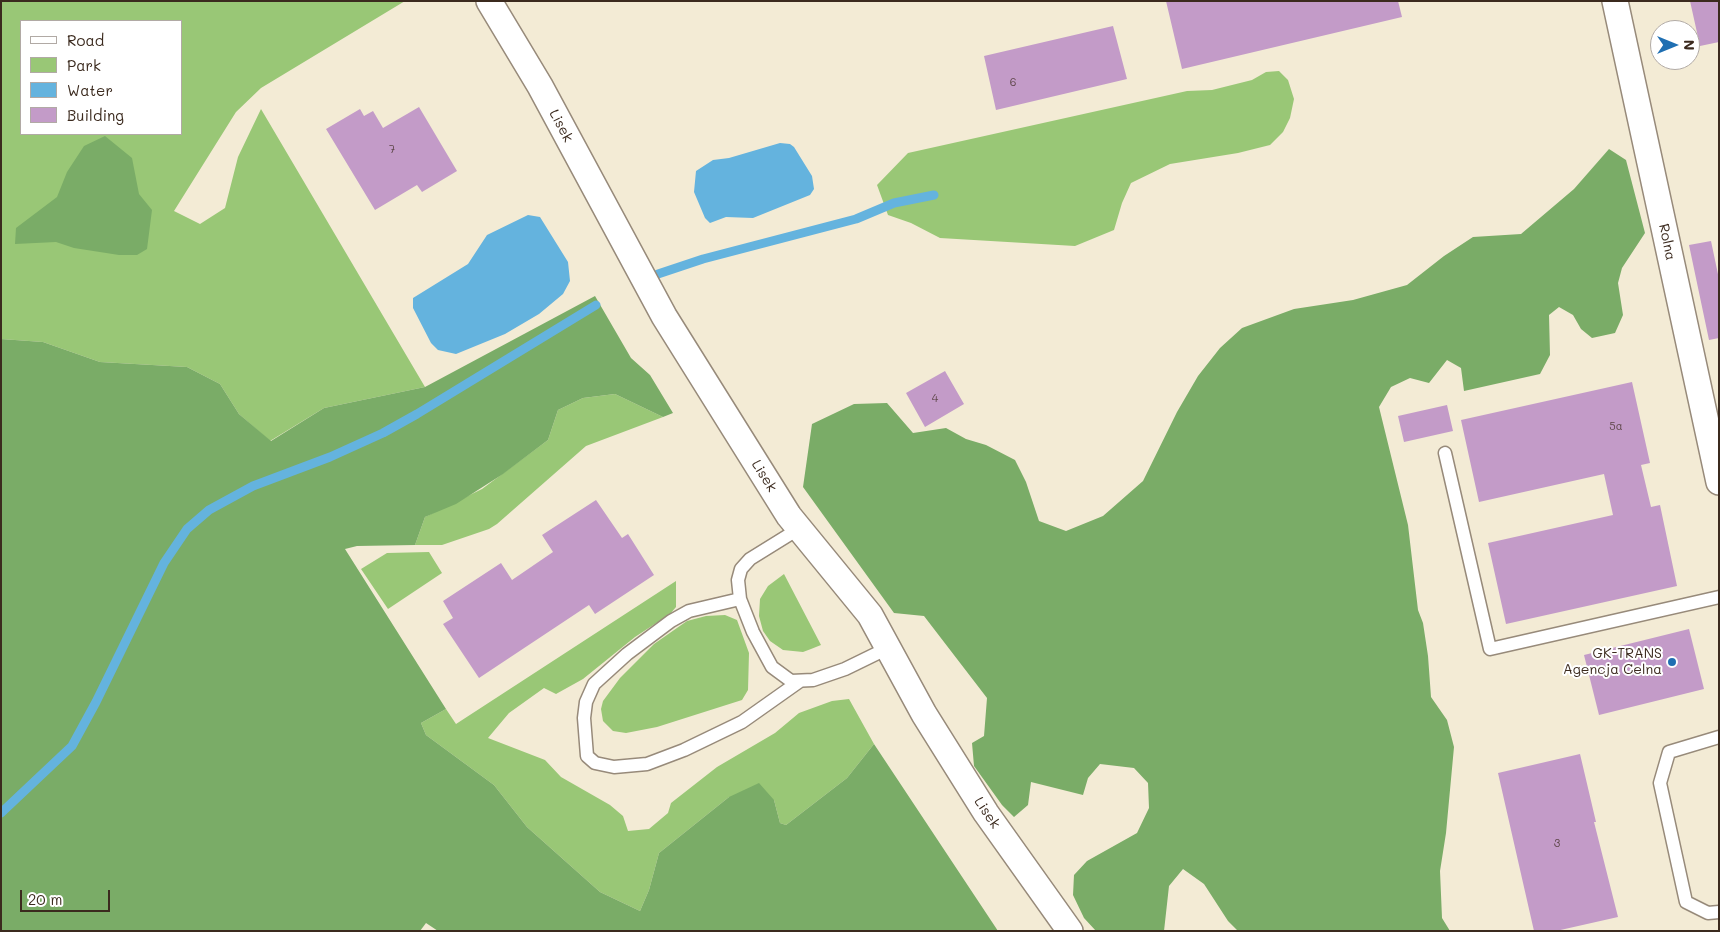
<!DOCTYPE html>
<style>
body{margin:0}
#map{position:relative;width:1720px;height:932px;overflow:hidden;background:#f3ebd5;font-family:Mali,sans-serif}
canvas{display:block}
.frame{position:absolute;inset:0;border:2px solid #3b2a1e;pointer-events:none}
.legend{position:absolute;left:20px;top:20px;width:162px;height:115px;box-sizing:border-box;background:#fff;border:1px solid #b1aaa5;margin:0;padding:6px 9px;list-style:none;font-size:15px;color:#3b2a1e}
.legend li{display:flex;align-items:center;gap:10px;height:25px}
.legend b{width:25px;border:1px solid #b1aaa5}
.north{position:absolute;left:1650px;top:20px;width:50px;height:50px;box-sizing:border-box;background:#fff;border:1px solid #b1aaa5;border-radius:50%;rotate:90deg;font-size:14px;font-weight:700;line-height:20px;text-align:center;color:#3b2a1e}
.north::after{content:'';display:block;margin:auto;width:18px;height:22px;background:#1f6fb2;clip-path:polygon(50% 0,100% 100%,50% 72%,0 100%)}
.scale{position:absolute;left:20px;top:890px;width:90px;height:22px;box-sizing:border-box;border:2px solid #3b2a1e;border-top:0;padding-left:6px;font-size:15px;line-height:18px;white-space:nowrap;color:#3b2a1e;-webkit-text-stroke:4px #fff;paint-order:stroke}
</style>
<div id="map">
<canvas width="1720" height="932"></canvas>
<div class="frame"></div>
<ul class="legend">
<li><b style="height:6px;background:#fff"></b>Road</li>
<li><b style="height:14px;background:#99c776"></b>Park</li>
<li><b style="height:14px;background:#64b3de"></b>Water</li>
<li><b style="height:14px;background:#c39bc8"></b>Building</li>
</ul>
<div class="north">N</div>
<div class="scale">20 m</div>
</div>
<script>
const ctx = document.querySelector('canvas').getContext('2d');
ctx.lineJoin = 'round';
function fillPath(path, color) {
  ctx.fillStyle = color;
  ctx.fill(path, 'evenodd');
}
function toPath(rows) {
  const path = new Path2D();
  for (const r of rows) {
    path.moveTo(r[0], r[1]);
    for (let i = 2; i < r.length; i += 2) path.lineTo(r[i], r[i + 1]);
  }
  return path;
}
function trace(path, color, width, dash) {
  ctx.strokeStyle = color;
  ctx.lineWidth = width;
  ctx.lineCap = dash ? 'butt' : 'round';
  ctx.setLineDash(dash || []);
  ctx.stroke(path);
}
function write(font, color, halo, rows, align = 'center') {
  ctx.font = font + ' Mali,sans-serif';
  ctx.lineWidth = 4;
  ctx.setLineDash([]);
  ctx.textBaseline = 'middle';
  ctx.strokeStyle = halo;
  ctx.fillStyle = color;
  for (const [text, x, y, turn = 0] of rows) {
    ctx.save();
    ctx.translate(x, y);
    ctx.rotate((+turn || 0) * Math.PI / 180);
    ctx.textAlign = isNaN(turn) ? turn : align;
    if (halo) ctx.strokeText(text, 0, 0);
    ctx.fillText(text, 0, 0);
    ctx.restore();
  }
}
fillPath(toPath([
 [1,1,405,1,261,88,236,112,174,211,200,224,225,208,238,157,261,109,425,387,324,408,270,441,239,414,220,384,187,367,100,362,43,342,1,339],
 [21,21,181,21,181,134,21,134],
 [1279,71,1288,80,1294,99,1290,118,1283,132,1270,145,1238,153,1170,164,1131,183,1122,203,1114,230,1075,246,940,238,911,223,888,215,877,185,908,153,1187,91,1212,90,1252,80,1266,72],
 [615,394,663,417,586,446,497,524,489,529,442,545,415,545,425,517,482,489,548,440,558,410,583,398],
 [429,552,442,573,388,609,361,569,387,553],
 [784,574,821,645,811,649,803,652,783,650,770,641,763,631,759,616,760,599,768,586],
 [676,581,676,607,670,614,635,637,583,679,556,694,544,688,509,713,488,738,545,760,561,777,610,805,623,816,628,831,649,829,668,813,671,803,717,767,775,733,799,713,832,701,849,699,874,744,847,778,786,825,780,823,774,800,729,797,659,853,649,890,640,911,600,892,527,827,494,785,426,735,421,723,446,709,456,724],
 [725,615,737,620,749,653,748,690,742,700,657,727,626,733,613,731,603,721,601,709,603,701,620,678,654,644,687,621,706,616]
]), '#99c776');
fillPath(toPath([
 [105,136,132,158,139,194,152,210,147,249,137,255,119,255,74,248,56,242,15,244,16,228,57,197,67,172,84,146],
 [1609,149,1626,160,1645,233,1622,268,1618,283,1623,315,1615,333,1592,338,1581,329,1573,315,1559,307,1549,315,1550,355,1540,374,1464,391,1461,368,1447,360,1429,383,1410,378,1391,387,1379,407,1408,525,1418,610,1423,623,1428,656,1431,697,1447,720,1454,747,1446,833,1440,871,1442,918,1450,931,1238,931,1228,921,1204,884,1183,869,1169,886,1164,931,1096,931,1084,918,1073,895,1074,875,1087,861,1137,833,1149,808,1148,783,1134,768,1100,764,1088,778,1083,795,1031,782,1028,805,1014,817,1002,805,974,766,972,743,984,736,987,698,924,616,894,613,803,487,812,424,854,404,887,403,913,433,946,428,966,439,986,445,1015,460,1026,482,1039,521,1066,531,1103,516,1143,481,1177,412,1198,376,1220,348,1242,328,1294,309,1353,300,1407,285,1444,256,1473,237,1521,234,1574,189],
 [595,296,631,358,650,375,673,413,663,417,615,394,583,398,558,410,548,440,503,474,456,504,425,517,415,545,357,546,345,549,446,709,421,723,426,735,494,785,527,827,600,892,640,911,649,890,659,853,729,797,759,783,774,800,780,823,786,825,847,778,874,744,998,931,438,931,426,923,420,931,1,931,1,339,43,342,100,362,187,367,220,384,239,414,271,441,324,408,425,387]
]), '#7aac67');
fillPath(toPath([
 [780,143,790,144,794,147,812,176,814,189,810,195,753,218,726,217,710,223,705,218,694,192,696,171,713,160,729,158],
 [528,215,540,217,568,262,570,281,563,294,539,314,505,334,456,354,438,350,431,343,413,308,413,298,468,264,487,235]
]), '#64b3de');
trace(toPath([
 [658,274,703,259,856,219,894,203,934,195],
 [1,813,72,746,96,702,164,563,187,529,209,510,253,486,330,457,383,433,417,414,596,305]
]), '#64b3de', 9);
fillPath(toPath([
 [1166,1,1398,1,1402,17,1182,69],
 [1690,1,1719,1,1719,42,1700,46],
 [1113,26,1127,79,996,110,984,56],
 [419,107,457,171,422,192,417,185,375,210,326,129,360,109,364,116,373,111,383,128],
 [1711,241,1719,279,1719,338,1709,340,1689,245],
 [945,371,964,404,925,427,906,393],
 [1632,382,1650,463,1641,465,1651,507,1660,505,1677,586,1506,624,1488,543,1613,515,1604,474,1479,502,1461,420],
 [1447,405,1453,431,1404,442,1398,416],
 [596,500,622,538,628,534,654,575,595,614,589,605,479,678,443,624,453,618,443,601,501,563,512,580,553,552,542,535],
 [1689,629,1704,689,1599,715,1584,655],
 [1580,754,1596,822,1594,822,1618,917,1556,931,1534,931,1498,773]
]), '#c39bc8');
const service = toPath([
 [1445,453,1490,649,1719,597],
 [800,528,750,559,741,569,738,580,740,599,753,632,772,667,791,681,813,680,845,669,888,648],
 [740,599,689,611,671,621,627,654,594,684,586,702,584,718,587,756,595,763,614,767,647,764,684,750,742,722,800,681],
 [1719,737,1669,752,1660,783,1686,902,1708,913,1719,912]
]);
const minor = toPath([
 [489,1,540,86,664,316,789,516,870,615,924,714,986,813,1070,931],
 [1615,1,1719,482]
]);
trace(service, '#978a7a', 15);
trace(minor, '#978a7a', 28);
trace(service, '#fff', 12);
trace(minor, '#fff', 25);
for (const [x, y, r, color] of [
 [1672,662,5,"#1f6fb2"]
]) {
  const dot = new Path2D();
  dot.arc(x, y, r, 0, 2 * Math.PI);
  ctx.fillStyle = color;
  ctx.fill(dot);
  trace(dot, '#fff', 2);
}
write('11px', '#5d4648', null, [
 ["6",1013,83],
 ["7",392,150],
 ["4",935,399],
 ["5a",1616,427],
 ["3",1557,844]
]);
write('14px', '#3b2a1e', '#fff', [
 ["Lisek",561,126,62],
 ["Rolna",1667,242,78],
 ["Lisek",764,476,58],
 ["Lisek",987,813,56]
]);
write('14px', '#3b2a1e', '#fff', [
 ["GK-TRANS",1662,654],
 ["Agencja Celna",1662,670]
], 'right');
</script>
